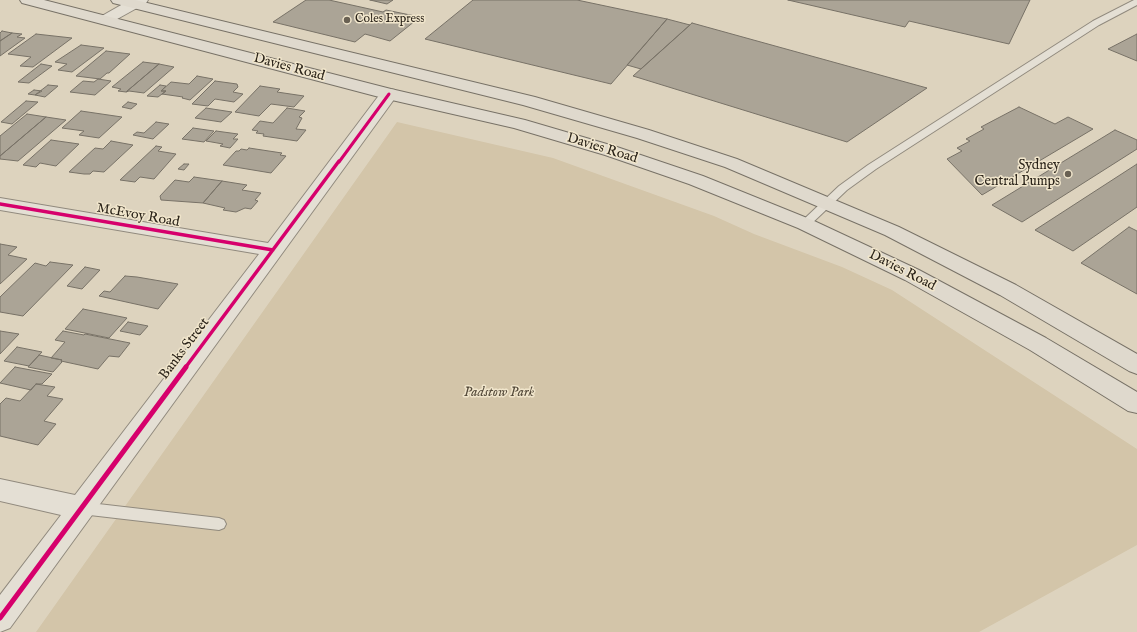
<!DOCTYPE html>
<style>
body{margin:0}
canvas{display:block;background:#ddd3be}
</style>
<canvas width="1137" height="632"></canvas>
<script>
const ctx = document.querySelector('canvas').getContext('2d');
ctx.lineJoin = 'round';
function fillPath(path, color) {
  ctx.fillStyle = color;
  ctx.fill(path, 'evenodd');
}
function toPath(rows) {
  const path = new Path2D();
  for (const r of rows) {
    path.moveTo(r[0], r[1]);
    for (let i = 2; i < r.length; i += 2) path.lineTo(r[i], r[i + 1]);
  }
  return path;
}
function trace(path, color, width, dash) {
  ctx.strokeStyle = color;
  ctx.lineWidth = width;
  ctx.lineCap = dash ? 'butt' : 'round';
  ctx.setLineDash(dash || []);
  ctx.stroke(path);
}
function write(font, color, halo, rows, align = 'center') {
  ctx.font = font + ' "IM FELL English",serif';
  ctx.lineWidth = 3;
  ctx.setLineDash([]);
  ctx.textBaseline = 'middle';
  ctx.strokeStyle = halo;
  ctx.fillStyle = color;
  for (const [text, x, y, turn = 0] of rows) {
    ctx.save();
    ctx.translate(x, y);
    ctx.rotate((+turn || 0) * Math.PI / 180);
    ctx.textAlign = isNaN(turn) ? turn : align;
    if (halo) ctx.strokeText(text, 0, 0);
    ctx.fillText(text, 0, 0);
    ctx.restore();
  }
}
fillPath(toPath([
 [397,122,553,158,714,216,754,234,842,267,892,290,1137,449,1137,545,979,632,36,632]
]), '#d3c5a9');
const building = toPath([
 [306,0,329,0,383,12,386,10,420,17,390,41,365,34,355,42,273,22,306,0],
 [370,0,393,0,387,4,370,0],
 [473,0,577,0,667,19,611,84,425,39,473,0],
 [788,0,1030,0,1009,44,909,21,905,27,788,0],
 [667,19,690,25,641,69,627,65,667,19],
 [692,23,927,88,847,142,633,76,692,23],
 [2,31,12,33,0,41,0,33,2,31],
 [12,33,22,34,17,37,25,38,0,56,0,41,12,33],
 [36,34,72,38,33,67,20,66,31,57,8,54,36,34],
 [1137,34,1137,61,1108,49,1137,34],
 [81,45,104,48,72,72,58,70,67,64,55,62,81,45],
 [106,51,130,54,109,73,107,73,100,79,76,76,106,51],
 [143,62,159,64,126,92,118,91,121,89,112,87,143,62],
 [41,64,52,66,29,83,18,82,41,64],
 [159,64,174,67,144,93,129,91,126,92,159,64],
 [197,76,213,79,190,100,182,98,183,97,162,94,166,91,161,91,171,82,189,84,197,76],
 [98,79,111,81,95,95,70,92,83,81,94,82,98,79],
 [215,81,237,84,238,87,233,92,243,94,234,102,215,99,208,106,192,104,215,81],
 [48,85,58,86,45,97,35,95,48,85],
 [160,85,166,86,161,91,166,91,158,97,147,96,160,85],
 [260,86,280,89,277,92,304,96,294,107,271,104,259,116,235,112,260,86],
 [34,90,42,91,35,95,28,94,34,90],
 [26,101,38,102,12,124,1,122,26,101],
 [128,102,137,104,131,109,122,107,128,102],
 [1019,107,1055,124,1068,117,1093,129,982,195,947,159,962,151,957,148,970,141,966,139,984,129,981,127,1019,107],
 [206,108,232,112,221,122,195,118,206,108],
 [287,108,305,111,299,117,302,118,296,129,306,130,297,141,263,136,264,134,256,133,258,131,252,130,260,121,273,123,287,108],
 [81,111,122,117,99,138,79,135,84,131,62,128,81,111],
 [27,114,46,117,0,156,0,136,27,114],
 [46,117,66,120,18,161,0,159,0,156,46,117],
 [156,122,169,124,153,139,133,135,137,132,144,133,156,122],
 [193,128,214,131,204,142,182,139,193,128],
 [1115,130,1137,140,1137,149,1022,222,992,205,1115,130],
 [216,131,238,134,233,139,238,139,230,148,220,146,223,144,206,141,216,131],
 [51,140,79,144,56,166,40,163,36,167,23,165,51,140],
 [111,141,133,145,104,172,93,171,90,174,84,174,69,172,95,148,103,149,111,141],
 [156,146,162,147,158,151,176,154,154,179,140,177,135,182,120,180,156,146],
 [249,148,282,153,280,155,286,156,271,173,223,165,236,151,239,151,241,149,247,150,249,148],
 [184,164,189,164,184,170,178,169,184,164],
 [1137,164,1137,207,1073,251,1035,230,1137,164],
 [194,177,222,181,203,203,161,200,160,196,175,180,189,182,194,177],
 [222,181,247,185,242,190,261,193,255,200,258,201,251,209,245,208,236,212,223,210,225,208,203,203,222,181],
 [1129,227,1137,231,1137,294,1081,263,1129,227],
 [0,244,17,247,8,255,27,259,0,284,0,244],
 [50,262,73,265,23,316,0,312,0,297,35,263,46,266,50,262],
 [85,267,100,270,82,289,67,286,85,267],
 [125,276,137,277,178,284,158,309,99,296,104,291,110,292,125,276],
 [83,309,127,318,109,338,65,329,83,309],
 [128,322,148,326,140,335,120,331,128,322],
 [0,331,19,334,0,354,0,331],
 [63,331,84,335,85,334,130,343,119,357,109,356,98,369,61,361,62,360,51,358,65,342,55,340,63,331],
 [17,347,42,352,29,366,4,361,17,347],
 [39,355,62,360,61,361,62,362,53,372,28,367,39,355],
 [15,367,52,374,42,384,36,384,31,390,0,383,15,367],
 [36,384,55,387,47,396,63,399,44,421,56,424,38,445,0,436,0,404,6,398,20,401,36,384]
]);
fillPath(building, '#aba496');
trace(building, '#787267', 1);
const lane = toPath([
 [1134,0,1137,0,1137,5,1099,25,876,169,847,190,809,226,801,226,800,224,801,222,839,186,868,165,1093,21,1134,0],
 [81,502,219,518,224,520,226,524,224,528,219,530,81,514,76,512,74,508,76,504,81,502]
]);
const street = toPath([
 [130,0,148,0,146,3,110,23,105,24,100,23,98,20,100,17,130,0],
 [389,89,395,90,397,94,395,98,10,628,0,632,0,595,61,515,0,501,0,479,75,495,259,254,0,210,0,198,268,243,383,90,389,89]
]);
const highway = toPath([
 [20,0,44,0,391,89,525,120,617,147,703,176,812,220,919,270,1046,338,1137,392,1137,413,1128,411,1030,350,905,280,798,228,689,184,605,155,514,128,383,98,22,3,20,0],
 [111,0,135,0,535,97,649,130,737,159,899,227,1016,285,1137,354,1137,374,1129,371,1000,295,885,235,725,167,637,138,523,105,113,3,111,0]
]);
trace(lane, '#918a7e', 2);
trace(street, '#918a7e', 2);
trace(highway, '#787267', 2);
fillPath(lane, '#e4dfd4');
fillPath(street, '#e4dfd4');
fillPath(highway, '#dfd9cd');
trace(toPath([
 [339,162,389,94]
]), '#d6006c', 3);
trace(toPath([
 [0,204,273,250],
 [185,368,339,161]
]), '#d6006c', 3.5);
trace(toPath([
 [0,618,186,367]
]), '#d6006c', 5);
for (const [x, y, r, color] of [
 [347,20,4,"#696153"],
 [1068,174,4,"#696153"]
]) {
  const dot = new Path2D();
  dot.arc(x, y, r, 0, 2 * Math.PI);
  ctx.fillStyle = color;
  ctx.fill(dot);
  trace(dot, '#f1e6cc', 1.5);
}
write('12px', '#2b241a', '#f1e6cc', [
 ["Coles Express",355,20]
], 'left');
write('14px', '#2b241a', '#f1e6cc', [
 ["Davies Road",289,68,15],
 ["Davies Road",602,149,17],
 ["McEvoy Road",138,216,10],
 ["Davies Road",902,271,27],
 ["Banks Street",185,349,-53]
]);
write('14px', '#2b241a', '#f1e6cc', [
 ["Sydney",1060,166],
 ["Central Pumps",1060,182]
], 'right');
write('italic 14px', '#534939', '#f1e6cc', [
 ["Padstow Park",499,393]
]);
</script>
